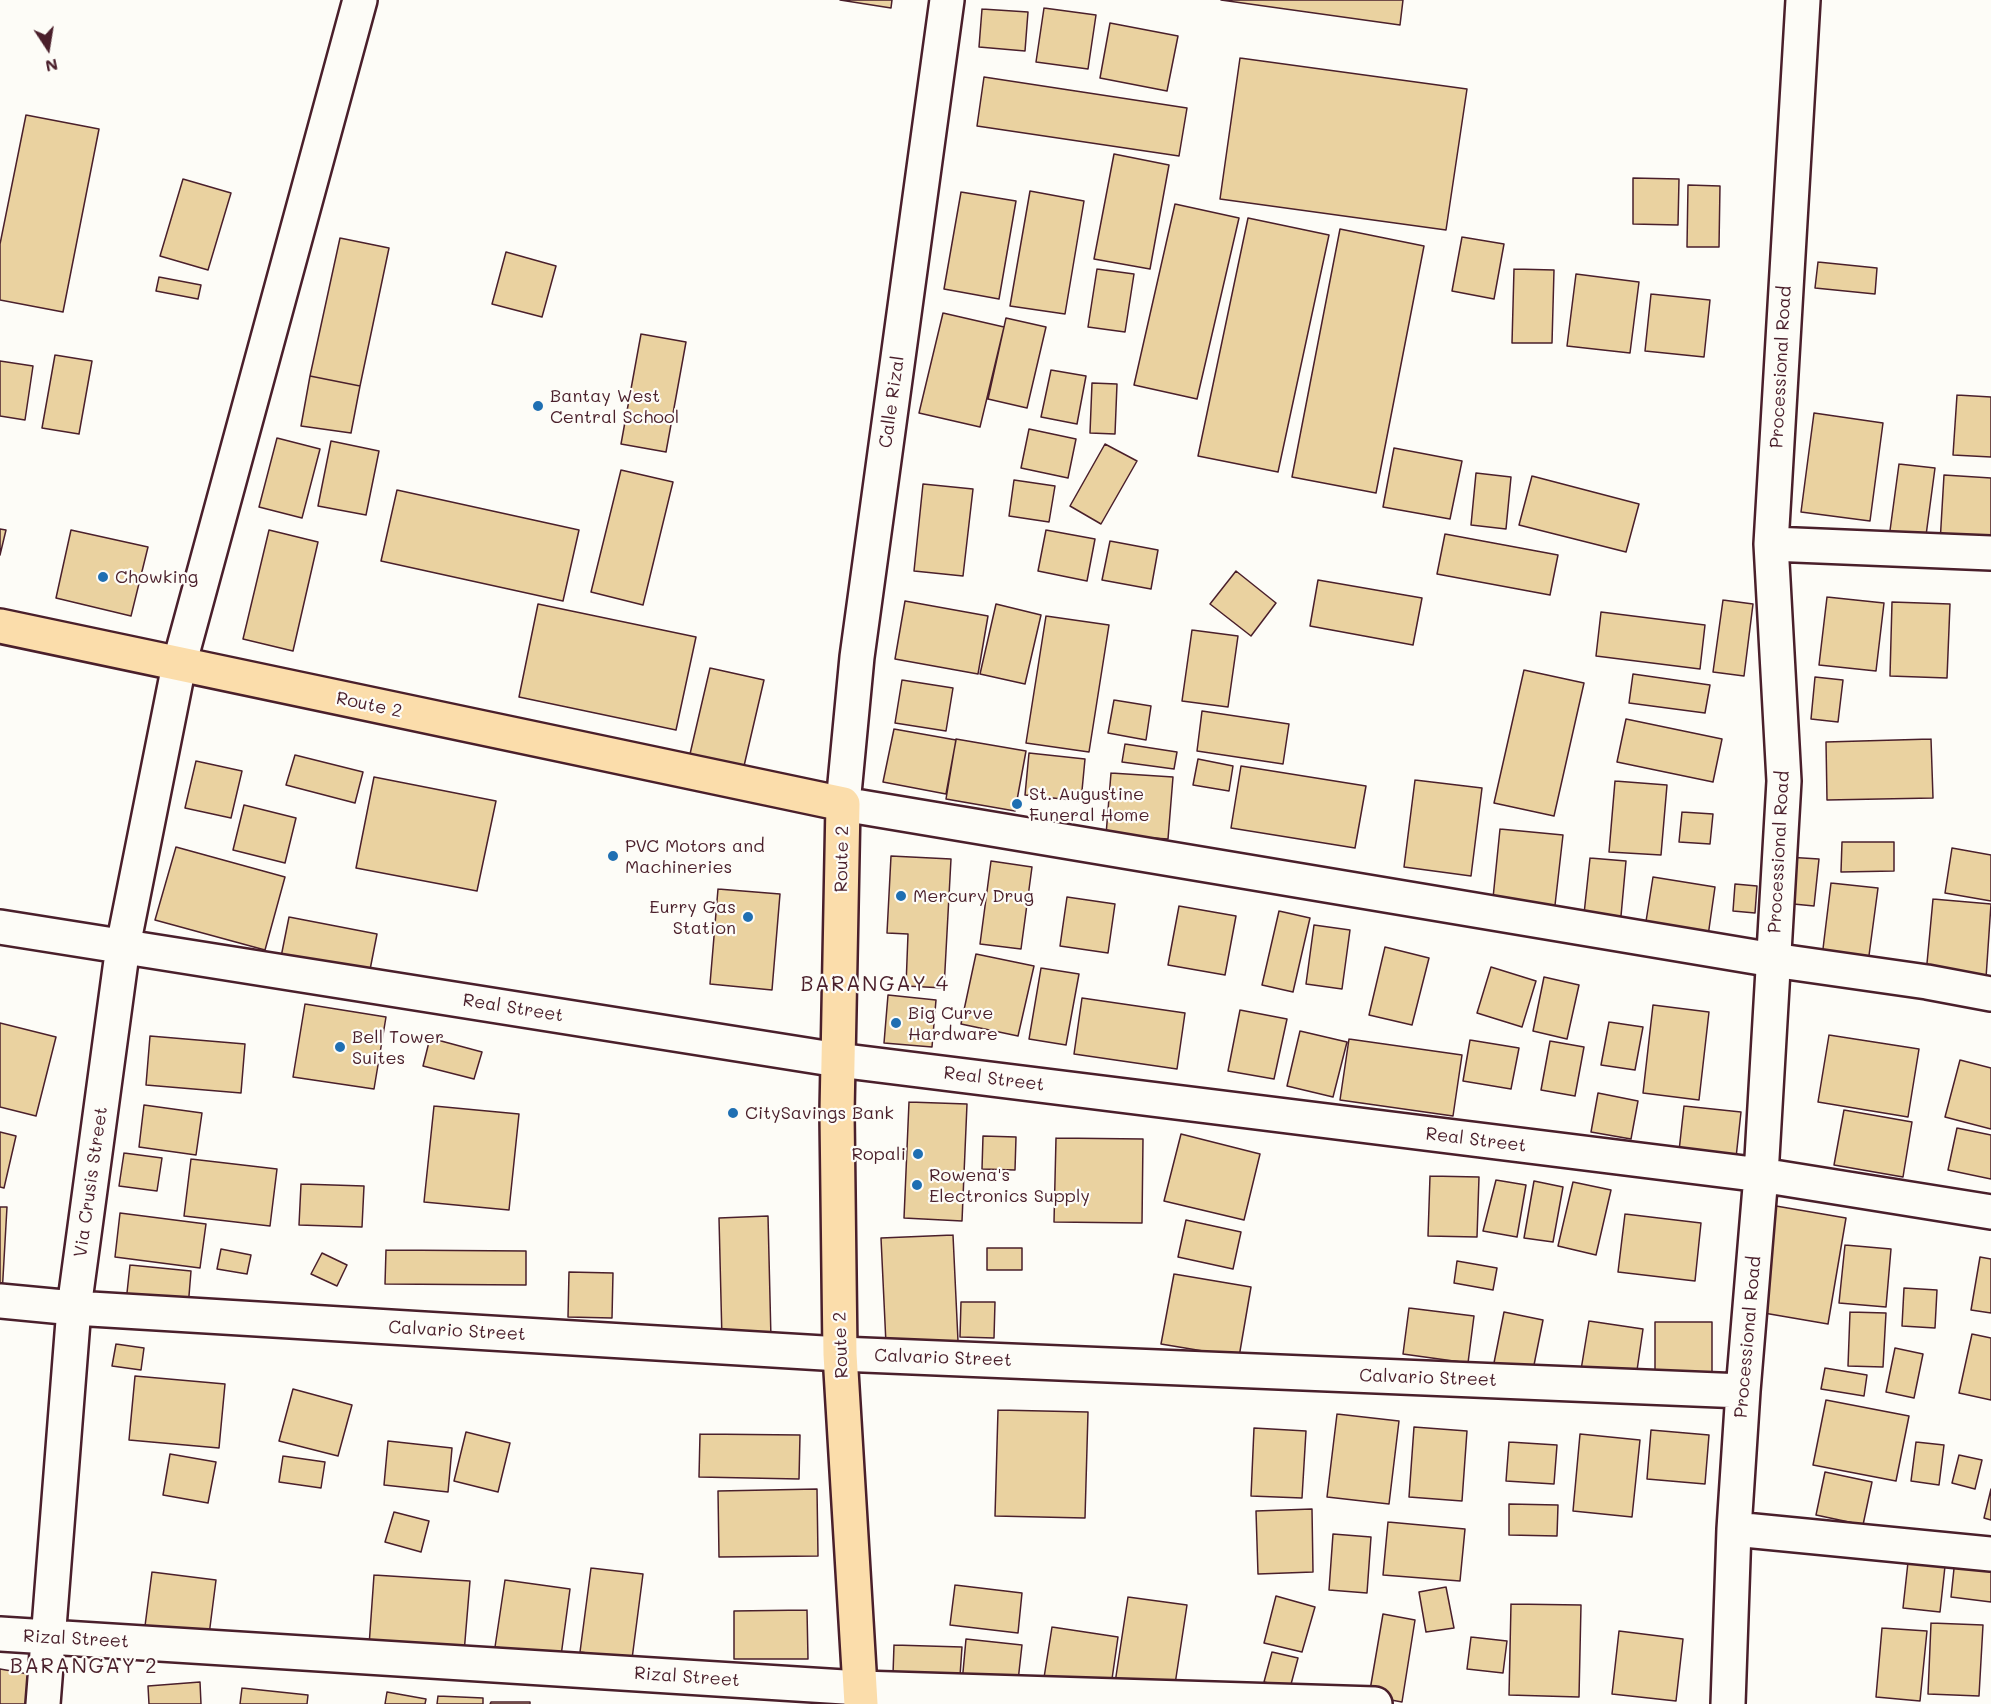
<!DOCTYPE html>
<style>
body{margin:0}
#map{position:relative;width:1991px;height:1704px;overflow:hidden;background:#fdfcf7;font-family:Mali,sans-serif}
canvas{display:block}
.north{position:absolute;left:18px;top:18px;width:60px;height:60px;-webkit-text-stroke:4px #fdfcf7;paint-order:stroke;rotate:168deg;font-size:16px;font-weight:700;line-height:24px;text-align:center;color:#4a1f2b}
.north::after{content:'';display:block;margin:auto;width:21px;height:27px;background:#4a1f2b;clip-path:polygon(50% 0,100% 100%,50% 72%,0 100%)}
</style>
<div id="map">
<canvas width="1991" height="1704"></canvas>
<div class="north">N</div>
</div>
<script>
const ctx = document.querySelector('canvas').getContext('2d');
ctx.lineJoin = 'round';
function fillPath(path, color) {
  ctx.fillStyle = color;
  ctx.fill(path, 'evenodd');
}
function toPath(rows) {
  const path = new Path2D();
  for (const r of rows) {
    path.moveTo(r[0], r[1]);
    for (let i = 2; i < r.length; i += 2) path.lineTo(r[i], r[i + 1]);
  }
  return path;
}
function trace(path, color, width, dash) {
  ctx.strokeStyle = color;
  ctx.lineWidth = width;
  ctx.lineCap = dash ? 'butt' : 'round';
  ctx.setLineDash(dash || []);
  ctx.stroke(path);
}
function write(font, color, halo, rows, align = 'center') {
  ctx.font = font + ' Mali,sans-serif';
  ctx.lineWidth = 4.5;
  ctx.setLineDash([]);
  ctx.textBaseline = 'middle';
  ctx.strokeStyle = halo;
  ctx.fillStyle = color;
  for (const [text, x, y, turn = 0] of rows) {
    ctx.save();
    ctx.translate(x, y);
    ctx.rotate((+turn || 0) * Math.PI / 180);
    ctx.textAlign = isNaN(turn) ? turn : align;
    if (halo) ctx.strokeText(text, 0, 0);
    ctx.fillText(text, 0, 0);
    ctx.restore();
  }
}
const building = toPath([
 [840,0,892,0,891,8,840,0],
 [1221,0,1403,0,1400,25,1221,0],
 [1044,8,1096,15,1088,69,1036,62,1044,8],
 [982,9,1028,12,1025,51,979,47,982,9],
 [1110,23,1178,36,1167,91,1100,78,1110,23],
 [1240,58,1467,89,1446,230,1220,199,1240,58],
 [984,77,1187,108,1179,156,977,126,984,77],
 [26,115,99,129,63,312,0,300,0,244,26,115],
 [1114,154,1169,165,1150,269,1094,259,1114,154],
 [1633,178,1679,179,1678,225,1633,224,1633,178],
 [183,179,231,193,208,270,160,256,183,179],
 [1688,185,1720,186,1719,247,1687,247,1688,185],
 [1030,191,1084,201,1065,314,1010,306,1030,191],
 [961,192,1016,201,999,299,944,289,961,192],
 [1175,204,1239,218,1197,399,1134,385,1175,204],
 [1248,218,1329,235,1278,472,1198,456,1248,218],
 [1340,229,1424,246,1376,493,1292,477,1340,229],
 [1462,237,1504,244,1494,299,1452,291,1462,237],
 [340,238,389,248,360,386,310,376,340,238],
 [506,252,556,266,542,317,492,304,506,252],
 [1818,262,1877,268,1875,294,1815,288,1818,262],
 [1097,269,1134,274,1125,332,1088,327,1097,269],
 [1514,269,1554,270,1552,343,1512,343,1514,269],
 [1576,274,1639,282,1630,353,1567,346,1576,274],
 [159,277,201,285,198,299,156,291,159,277],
 [1651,294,1710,300,1704,357,1645,351,1651,294],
 [943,313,1004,327,980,427,919,413,943,313],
 [1006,318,1046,327,1027,408,988,399,1006,318],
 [641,334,686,342,666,452,621,444,641,334],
 [55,355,92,361,79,434,42,428,55,355],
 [0,361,33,366,25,420,0,416,0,361],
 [1051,370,1086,376,1077,424,1041,417,1051,370],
 [310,376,360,386,351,433,301,426,310,376],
 [1092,383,1117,384,1115,434,1090,433,1092,383],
 [1957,395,1991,397,1991,457,1953,455,1957,395],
 [1814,413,1883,423,1870,521,1801,512,1814,413],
 [1029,429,1076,439,1068,478,1021,468,1029,429],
 [277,438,320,449,302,518,259,507,277,438],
 [331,441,379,451,366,515,318,506,331,441],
 [1105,444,1137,461,1101,524,1070,506,1105,444],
 [1394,448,1462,461,1450,519,1383,507,1394,448],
 [1899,464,1935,468,1925,543,1889,538,1899,464],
 [621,470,673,482,643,605,591,592,621,470],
 [1476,473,1511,477,1506,529,1471,525,1476,473],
 [1944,475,1991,478,1991,546,1940,543,1944,475],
 [1532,476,1639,504,1626,552,1519,525,1532,476],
 [1014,480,1055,486,1049,522,1009,516,1014,480],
 [923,484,973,489,963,576,914,571,923,484],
 [397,490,579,530,563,601,381,561,397,490],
 [0,529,6,530,0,555,0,529],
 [71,530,148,547,131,616,56,598,71,530],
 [269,530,318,542,293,651,243,639,269,530],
 [1046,530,1095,539,1087,581,1038,571,1046,530],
 [1445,534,1558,555,1550,595,1437,574,1445,534],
 [1110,541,1158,550,1151,589,1102,580,1110,541],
 [1236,571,1276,603,1251,636,1210,604,1236,571],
 [1318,580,1422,598,1413,645,1310,626,1318,580],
 [1827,597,1884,603,1876,671,1819,665,1827,597],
 [1723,600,1753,604,1744,676,1713,672,1723,600],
 [905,601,988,616,978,674,895,659,905,601],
 [1892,602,1950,604,1947,678,1890,676,1892,602],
 [538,604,696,637,676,730,519,697,538,604],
 [996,604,1041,615,1025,684,980,674,996,604],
 [1601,612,1705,625,1700,669,1596,656,1601,612],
 [1046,616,1109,625,1089,752,1026,743,1046,616],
 [1192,630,1238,636,1228,707,1182,701,1192,630],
 [710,668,764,680,744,766,690,754,710,668],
 [1524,670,1584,683,1554,816,1494,803,1524,670],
 [1633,674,1710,685,1705,713,1629,703,1633,674],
 [1815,677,1843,680,1838,722,1811,719,1815,677],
 [902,680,953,688,946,731,895,723,902,680],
 [1114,700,1151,706,1146,740,1108,733,1114,700],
 [1202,711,1289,724,1283,764,1197,751,1202,711],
 [1626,719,1722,739,1713,782,1617,762,1626,719],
 [894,729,956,740,946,794,883,782,894,729],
 [956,739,1026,751,1015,811,946,799,956,739],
 [1931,739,1933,798,1827,800,1826,742,1931,739],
 [1125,744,1177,752,1174,769,1122,762,1125,744],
 [1029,753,1085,759,1081,801,1025,795,1029,753],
 [295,755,363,772,355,803,286,785,295,755],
 [1198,759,1233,766,1229,791,1193,785,1198,759],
 [196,761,242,771,231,818,185,808,196,761],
 [1241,766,1366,786,1355,848,1231,828,1241,766],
 [1111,773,1173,777,1168,839,1106,835,1111,773],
 [374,777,496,801,477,891,356,868,374,777],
 [1415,780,1482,788,1471,876,1404,867,1415,780],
 [1615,781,1667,785,1661,855,1609,852,1615,781],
 [244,805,296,818,285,863,233,850,244,805],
 [1682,812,1713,814,1710,844,1679,842,1682,812],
 [1500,829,1563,835,1554,914,1492,908,1500,829],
 [1842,842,1894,842,1894,871,1841,872,1842,842],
 [176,847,285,877,265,950,155,920,176,847],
 [1952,848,1991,855,1991,901,1945,893,1952,848],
 [891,856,951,859,944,988,906,986,908,934,887,933,891,856],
 [1787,857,1819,859,1814,906,1783,903,1787,857],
 [1590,858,1626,861,1621,916,1584,914,1590,858],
 [991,861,1032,867,1021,949,980,944,991,861],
 [1653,877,1715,887,1707,943,1644,934,1653,877],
 [1831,883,1878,888,1868,963,1822,957,1831,883],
 [1735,884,1757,886,1755,913,1733,911,1735,884],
 [718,889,780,894,772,990,710,984,718,889],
 [1067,897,1115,904,1108,953,1060,946,1067,897],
 [1933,899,1991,904,1986,978,1926,974,1933,899],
 [1179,906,1236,916,1225,975,1168,965,1179,906],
 [1279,911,1310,918,1293,992,1262,985,1279,911],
 [289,917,377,934,368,980,280,962,289,917],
 [1314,925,1350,930,1342,989,1306,984,1314,925],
 [1385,947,1429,958,1412,1025,1369,1015,1385,947],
 [976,954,1034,966,1018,1036,961,1024,976,954],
 [1491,967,1536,981,1522,1027,1477,1013,1491,967],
 [1041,968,1079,974,1066,1045,1029,1039,1041,968],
 [1544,977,1579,985,1567,1039,1533,1031,1544,977],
 [888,995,936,1000,932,1047,884,1043,888,995],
 [1082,998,1185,1013,1177,1069,1074,1054,1082,998],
 [305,1004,386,1017,374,1089,293,1077,305,1004],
 [1653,1005,1709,1012,1699,1100,1643,1093,1653,1005],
 [1240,1010,1287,1019,1274,1079,1228,1071,1240,1010],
 [1609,1022,1643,1027,1635,1070,1601,1065,1609,1022],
 [0,1023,56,1037,36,1116,0,1107,0,1023],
 [1300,1031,1347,1042,1333,1097,1287,1086,1300,1031],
 [1829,1035,1919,1049,1908,1117,1818,1102,1829,1035],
 [150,1036,245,1044,241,1093,146,1085,150,1036],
 [430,1038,482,1052,474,1079,423,1066,430,1038],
 [1349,1039,1462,1055,1453,1116,1340,1100,1349,1039],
 [1470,1040,1519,1048,1511,1089,1463,1081,1470,1040],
 [1550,1041,1584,1047,1575,1096,1541,1090,1550,1041],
 [1960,1060,1991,1068,1991,1129,1945,1117,1960,1060],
 [1598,1093,1638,1101,1631,1139,1591,1132,1598,1093],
 [909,1102,967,1104,962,1221,904,1218,909,1102],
 [144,1105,202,1113,196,1155,139,1147,144,1105],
 [434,1106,519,1114,509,1210,424,1202,434,1106],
 [1684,1106,1741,1112,1735,1167,1678,1160,1684,1106],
 [1844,1110,1912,1122,1903,1177,1834,1165,1844,1110],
 [1957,1128,1991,1135,1991,1179,1948,1170,1957,1128],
 [0,1132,16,1136,4,1188,0,1187,0,1132],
 [1181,1134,1260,1154,1244,1220,1164,1201,1181,1134],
 [983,1136,1016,1137,1015,1170,982,1169,983,1136],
 [1056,1138,1143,1139,1142,1223,1054,1222,1056,1138],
 [124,1153,162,1158,157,1191,119,1186,124,1153],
 [191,1159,277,1169,270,1226,184,1216,191,1159],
 [1430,1176,1479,1177,1477,1237,1428,1236,1430,1176],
 [1496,1180,1526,1185,1517,1237,1483,1231,1496,1180],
 [1534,1181,1563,1187,1553,1242,1524,1238,1534,1181],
 [1573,1182,1611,1190,1596,1255,1558,1246,1573,1182],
 [301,1184,364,1186,362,1227,299,1225,301,1184],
 [1776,1206,1846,1218,1828,1324,1758,1312,1776,1206],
 [0,1207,7,1207,2,1295,0,1295,0,1207],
 [120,1213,206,1224,200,1268,115,1257,120,1213],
 [1625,1214,1701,1223,1695,1281,1618,1272,1625,1214],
 [768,1216,771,1339,722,1340,719,1218,768,1216],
 [1186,1220,1241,1232,1233,1269,1178,1257,1186,1220],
 [953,1235,958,1341,886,1344,881,1238,953,1235],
 [1845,1245,1891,1249,1886,1307,1839,1303,1845,1245],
 [987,1248,1022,1248,1022,1270,987,1270,987,1248],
 [221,1249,251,1255,247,1274,217,1269,221,1249],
 [386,1250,526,1251,526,1285,385,1284,386,1250],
 [322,1253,347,1265,337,1286,311,1274,322,1253],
 [1980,1257,1991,1259,1991,1313,1971,1310,1980,1257],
 [1457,1261,1497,1268,1493,1290,1454,1283,1457,1261],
 [130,1265,191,1271,188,1308,126,1302,130,1265],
 [569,1272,613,1273,612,1318,568,1317,569,1272],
 [1174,1274,1251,1287,1239,1357,1161,1344,1174,1274],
 [1904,1288,1937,1290,1935,1328,1902,1326,1904,1288],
 [961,1302,995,1302,994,1338,960,1337,961,1302],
 [1409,1308,1474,1316,1468,1363,1403,1354,1409,1308],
 [1504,1312,1543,1320,1532,1375,1493,1368,1504,1312],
 [1850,1312,1886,1313,1883,1367,1848,1366,1850,1312],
 [1589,1321,1643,1329,1635,1384,1580,1376,1589,1321],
 [1655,1322,1712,1322,1712,1377,1655,1377,1655,1322],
 [1972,1334,1991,1338,1991,1400,1959,1393,1972,1334],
 [116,1344,144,1348,141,1370,112,1366,116,1344],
 [1895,1348,1923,1354,1914,1398,1886,1392,1895,1348],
 [1825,1368,1867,1375,1864,1396,1821,1389,1825,1368],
 [135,1376,225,1384,219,1448,129,1440,135,1376],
 [293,1389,352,1405,338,1456,279,1441,293,1389],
 [1826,1400,1909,1416,1896,1481,1813,1465,1826,1400],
 [998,1410,1088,1412,1085,1518,995,1516,998,1410],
 [1337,1414,1399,1421,1389,1504,1327,1497,1337,1414],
 [1414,1427,1467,1431,1462,1501,1409,1497,1414,1427],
 [1254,1428,1306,1431,1302,1498,1251,1496,1254,1428],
 [1651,1430,1709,1435,1705,1484,1647,1479,1651,1430],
 [466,1432,510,1443,498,1492,454,1481,466,1432],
 [700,1434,800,1435,799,1479,699,1477,700,1434],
 [1580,1434,1640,1440,1632,1517,1573,1511,1580,1434],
 [388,1441,452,1448,448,1492,384,1485,388,1441],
 [1509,1442,1557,1445,1554,1484,1506,1481,1509,1442],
 [1916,1442,1944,1445,1939,1485,1911,1481,1916,1442],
 [170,1454,216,1462,208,1503,163,1495,170,1454],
 [1959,1455,1982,1460,1975,1489,1952,1483,1959,1455],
 [283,1456,325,1462,321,1488,279,1482,283,1456],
 [1825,1472,1872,1482,1863,1525,1816,1515,1825,1472],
 [817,1489,818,1556,719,1557,718,1491,817,1489],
 [1991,1489,1991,1520,1984,1518,1991,1489],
 [1509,1504,1558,1505,1557,1536,1509,1535,1509,1504],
 [1312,1509,1313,1572,1258,1574,1256,1511,1312,1509],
 [394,1512,429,1521,421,1552,385,1542,394,1512],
 [1388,1522,1465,1529,1460,1581,1383,1575,1388,1522],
 [1333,1534,1371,1537,1367,1593,1329,1590,1333,1534],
 [1909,1553,1946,1557,1940,1612,1903,1608,1909,1553],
 [1955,1559,1991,1563,1991,1602,1951,1597,1955,1559],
 [591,1568,643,1574,632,1659,580,1652,591,1568],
 [152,1572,216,1580,209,1635,145,1626,152,1572],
 [374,1575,470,1581,464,1653,369,1646,374,1575],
 [505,1580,570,1589,561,1656,495,1647,505,1580],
 [955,1585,1022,1593,1018,1633,950,1625,955,1585],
 [1446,1587,1454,1628,1426,1632,1419,1592,1446,1587],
 [1276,1596,1315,1607,1302,1652,1264,1643,1276,1596],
 [1128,1597,1187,1605,1174,1691,1115,1683,1128,1597],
 [1511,1604,1581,1605,1579,1697,1509,1695,1511,1604],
 [807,1610,808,1659,734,1659,734,1611,807,1610],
 [1383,1614,1415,1620,1402,1702,1369,1696,1383,1614],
 [1931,1623,1983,1625,1979,1696,1928,1694,1931,1623],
 [1052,1627,1118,1637,1110,1693,1043,1684,1052,1627],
 [1882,1628,1927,1631,1920,1701,1876,1697,1882,1628],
 [1619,1631,1683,1639,1676,1701,1612,1694,1619,1631],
 [1471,1637,1507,1641,1503,1673,1467,1669,1471,1637],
 [966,1639,1022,1645,1017,1690,962,1683,966,1639],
 [894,1645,962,1647,960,1676,893,1674,894,1645],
 [1272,1652,1298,1658,1290,1688,1264,1682,1272,1652],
 [0,1669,40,1676,36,1704,0,1704,0,1669],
 [200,1682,201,1704,149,1704,148,1686,200,1682],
 [242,1688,308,1695,307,1704,240,1704,242,1688],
 [387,1692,426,1699,425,1704,385,1704,387,1692],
 [438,1696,483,1698,483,1704,437,1704,438,1696],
 [491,1702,530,1702,530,1704,490,1704,491,1702]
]);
fillPath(building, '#ead2a0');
trace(building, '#4a1f2b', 1.5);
const minor = toPath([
 [1771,544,1991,553],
 [0,927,838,1060,1761,1175,1991,1212],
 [0,1301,74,1308,840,1354,1743,1391],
 [1734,1529,1991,1554],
 [0,1634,860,1688,1375,1704],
 [43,1704,74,1308,123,946,179,665,360,0],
 [1728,1704,1734,1529,1743,1391,1761,1175,1784,781,1771,544,1803,0]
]);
const secondary = toPath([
 [947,0,857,657,843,804,1773,960,1927,982,1991,994]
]);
const trunk = toPath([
 [0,626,843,804,837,1113,840,1354,861,1704]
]);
trace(minor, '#4a1f2b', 38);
trace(secondary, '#4a1f2b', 38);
trace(trunk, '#4a1f2b', 38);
trace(minor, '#fdfcf7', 33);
trace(secondary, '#fdfcf7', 33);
trace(trunk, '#fbddab', 33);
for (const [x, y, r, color] of [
 [538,406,6,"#1f6fb2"],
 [103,577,6,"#1f6fb2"],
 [1017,804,6,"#1f6fb2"],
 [613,856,6,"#1f6fb2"],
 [901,896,6,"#1f6fb2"],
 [748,917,6,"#1f6fb2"],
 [896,1023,6,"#1f6fb2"],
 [340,1047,6,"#1f6fb2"],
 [733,1113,6,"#1f6fb2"],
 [918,1154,6,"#1f6fb2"],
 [917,1185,6,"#1f6fb2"]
]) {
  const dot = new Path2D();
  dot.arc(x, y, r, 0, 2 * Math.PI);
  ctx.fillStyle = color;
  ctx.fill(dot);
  trace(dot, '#fdfcf7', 2);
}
write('18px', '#4a1f2b', '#fdfcf7', [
 ["Processional Road",1781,367,-87],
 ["Calle Rizal",892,402,-82],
 ["Route 2",369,705,12],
 ["Processional Road",1779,852,-87],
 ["Route 2",842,859,-89],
 ["Real Street",513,1008,9],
 ["Real Street",994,1079,7],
 ["Real Street",1476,1140,7],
 ["Via Crusis Street",91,1182,-82],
 ["Calvario Street",457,1331,3],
 ["Processional Road",1748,1337,-85],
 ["Route 2",841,1345,-92],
 ["Calvario Street",943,1358,2],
 ["Calvario Street",1428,1378,2],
 ["Rizal Street",76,1639,3],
 ["Rizal Street",687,1677,4]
]);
write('18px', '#4a1f2b', '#fdfcf7', [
 ["Bantay West",550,396],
 ["Central School",550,417],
 ["Chowking",115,577],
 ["St. Augustine",1029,794],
 ["Funeral Home",1029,815],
 ["PVC Motors and",625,846],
 ["Machineries",625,867],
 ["Mercury Drug",913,896],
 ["Eurry Gas",736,907,"right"],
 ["Station",736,928,"right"],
 ["Big Curve",908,1013],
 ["Hardware",908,1034],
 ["Bell Tower",352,1037],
 ["Suites",352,1058],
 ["CitySavings Bank",745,1113],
 ["Ropali",906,1154,"right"],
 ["Rowena's",929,1175],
 ["Electronics Supply",929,1196]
], 'left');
ctx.letterSpacing = '1.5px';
write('21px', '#4a1f2b', '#fdfcf7', [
 ["BARANGAY 4",875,985],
 ["BARANGAY 2",84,1667]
]);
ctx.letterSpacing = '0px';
</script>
